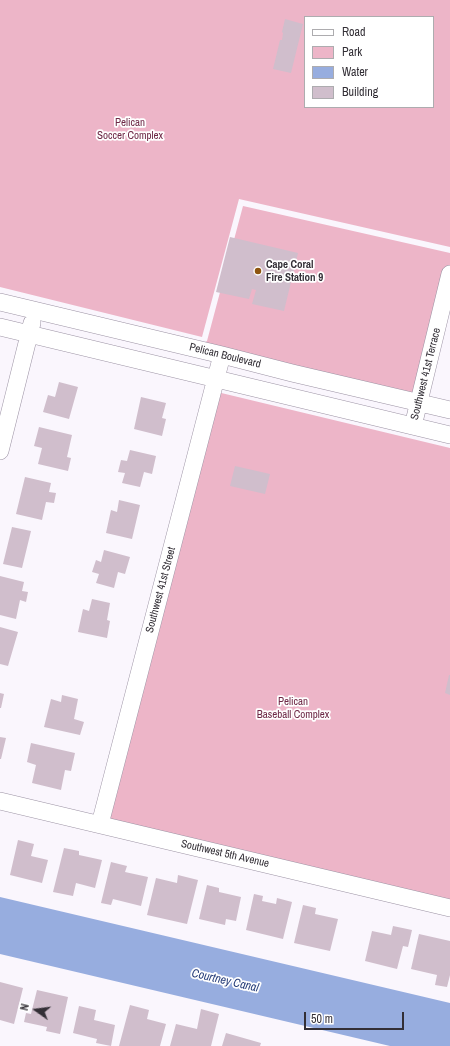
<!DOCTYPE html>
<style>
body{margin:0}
#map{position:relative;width:450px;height:1046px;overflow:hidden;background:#faf6fd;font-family:"Archivo Narrow",sans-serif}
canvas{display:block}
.legend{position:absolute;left:304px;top:16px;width:130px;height:92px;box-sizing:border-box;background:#fff;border:1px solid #adacaf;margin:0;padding:5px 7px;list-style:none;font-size:12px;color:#332f36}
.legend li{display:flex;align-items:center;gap:8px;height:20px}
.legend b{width:20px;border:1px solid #adacaf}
.north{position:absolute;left:16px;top:990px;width:40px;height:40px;-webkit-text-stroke:3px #fff;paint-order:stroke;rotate:284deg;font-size:11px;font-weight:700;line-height:16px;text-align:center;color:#332f36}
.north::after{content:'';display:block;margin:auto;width:14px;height:18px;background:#332f36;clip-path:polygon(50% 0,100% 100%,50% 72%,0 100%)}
.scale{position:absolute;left:304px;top:1012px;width:100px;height:18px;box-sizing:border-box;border:2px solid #332f36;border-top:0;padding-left:5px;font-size:12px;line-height:14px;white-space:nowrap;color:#332f36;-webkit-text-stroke:3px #fff;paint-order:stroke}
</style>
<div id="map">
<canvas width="450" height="1046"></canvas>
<ul class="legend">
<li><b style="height:5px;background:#fff"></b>Road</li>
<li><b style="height:11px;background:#edb5c8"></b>Park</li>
<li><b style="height:11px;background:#97addf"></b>Water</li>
<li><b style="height:11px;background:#d0becc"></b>Building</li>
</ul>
<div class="north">N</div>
<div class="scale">50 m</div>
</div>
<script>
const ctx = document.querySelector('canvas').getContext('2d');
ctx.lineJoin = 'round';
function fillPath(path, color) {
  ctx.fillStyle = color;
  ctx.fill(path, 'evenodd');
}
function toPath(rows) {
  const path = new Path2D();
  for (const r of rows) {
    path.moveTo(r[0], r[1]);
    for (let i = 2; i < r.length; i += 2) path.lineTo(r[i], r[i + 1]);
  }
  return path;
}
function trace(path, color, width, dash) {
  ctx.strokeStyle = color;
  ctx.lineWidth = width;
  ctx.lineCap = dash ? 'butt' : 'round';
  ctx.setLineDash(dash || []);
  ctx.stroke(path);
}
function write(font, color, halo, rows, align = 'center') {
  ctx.font = font + ' "Archivo Narrow",sans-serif';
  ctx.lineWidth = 3.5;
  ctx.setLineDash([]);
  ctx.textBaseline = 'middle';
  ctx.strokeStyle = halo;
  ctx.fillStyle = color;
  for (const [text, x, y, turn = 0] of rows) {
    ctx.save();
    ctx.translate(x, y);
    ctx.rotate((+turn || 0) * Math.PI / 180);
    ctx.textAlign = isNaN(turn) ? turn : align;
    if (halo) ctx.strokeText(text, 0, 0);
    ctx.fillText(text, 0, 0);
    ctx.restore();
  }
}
fillPath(toPath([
 [0,0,450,0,450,247,239,199,202,337,0,287],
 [305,17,433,17,433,107,305,107],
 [243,206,450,253,450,274,420,396,0,295,203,343,207,341],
 [213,391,450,448,450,908,100,824]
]), '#edb5c8');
fillPath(toPath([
 [0,897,450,1003,450,1046,390,1046,0,954]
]), '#97addf');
fillPath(toPath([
 [285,19,303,24,291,73,273,69,280,40,282,40,283,33,282,32],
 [230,237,298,253,284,311,252,304,256,290,252,289,249,299,216,292],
 [59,382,78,387,69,419,43,412,48,395,55,397],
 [141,397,166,403,162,418,166,419,162,436,134,429],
 [39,427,72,435,67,457,71,458,68,471,38,464,42,448,34,446],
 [130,450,156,456,152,474,144,472,140,487,122,483,125,473,118,472,121,460,127,461],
 [235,466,270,474,265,494,230,486],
 [25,477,51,483,49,492,56,493,54,503,46,502,42,520,16,514],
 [119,500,140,505,132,539,106,533,111,510,117,512],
 [12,527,31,531,22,568,3,564],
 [104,550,130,557,125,574,118,572,114,588,96,583,99,574,92,572,96,560,101,562],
 [0,576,24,582,22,591,28,592,26,602,20,600,16,619,0,615],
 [92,599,110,603,107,620,110,621,107,638,78,632,83,609,89,611],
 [0,627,18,632,8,666,0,664],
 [449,675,450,675,450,695,445,693],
 [0,693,4,694,1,708,0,708],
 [62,695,78,699,74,719,84,722,80,735,44,727,51,699,61,702],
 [0,737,6,738,1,759,0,759],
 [31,743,75,753,71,771,65,770,61,790,32,783,36,765,27,762],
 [18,840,34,844,31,856,48,860,42,883,10,875],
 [64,848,79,851,79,855,102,860,95,888,76,883,73,896,53,892],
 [111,862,127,866,125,872,148,877,141,906,113,899,111,905,101,903],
 [178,875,198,880,187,924,147,915,156,878,177,883],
 [207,885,219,888,219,892,241,897,236,921,226,919,225,925,199,919],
 [254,894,263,896,262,901,276,904,277,898,292,902,283,939,246,930],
 [303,905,316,908,315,914,338,919,330,951,294,943],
 [393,926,412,930,408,947,403,946,397,969,365,961,372,931,391,935],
 [419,934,450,941,450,975,447,987,435,985,437,975,411,969],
 [0,982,23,988,14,1024,0,1020],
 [37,990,68,997,60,1034,46,1031,47,1027,24,1022,26,1013,31,1014],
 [130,1005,149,1010,147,1019,166,1024,160,1046,119,1046],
 [79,1006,96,1010,94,1020,115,1025,111,1046,96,1043,97,1039,73,1033],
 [201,1009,219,1014,211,1046,170,1046,176,1024,197,1029],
 [226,1033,261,1043,260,1046,222,1046]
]), '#d0becc');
const minor = toPath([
 [0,302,222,355,292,373,450,410],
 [0,327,450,435],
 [413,426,450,274],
 [0,451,32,323],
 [0,801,450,908],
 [100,824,222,355]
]);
trace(minor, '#9c93a4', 18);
trace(minor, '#fff', 17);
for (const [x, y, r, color] of [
 [258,271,4,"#8e550f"]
]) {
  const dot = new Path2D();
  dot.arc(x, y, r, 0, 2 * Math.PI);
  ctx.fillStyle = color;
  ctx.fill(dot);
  trace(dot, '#fff', 1.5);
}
write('11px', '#6e2846', '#fff', [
 ["Pelican",130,123],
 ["Soccer Complex",130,136],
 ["Pelican",293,702],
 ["Baseball Complex",293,715]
]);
write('bold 11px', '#332f36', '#fff', [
 ["Cape Coral",266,265],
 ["Fire Station 9",266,278]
], 'left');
write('11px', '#332f36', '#fff', [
 ["Pelican Boulevard",225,356,14],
 ["Southwest 41st Terrace",426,374,-76],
 ["Southwest 41st Street",161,590,-75],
 ["Southwest 5th Avenue",225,854,13]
]);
write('italic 12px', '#273e7a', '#fff', [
 ["Courtney Canal",225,981,13]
]);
</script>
